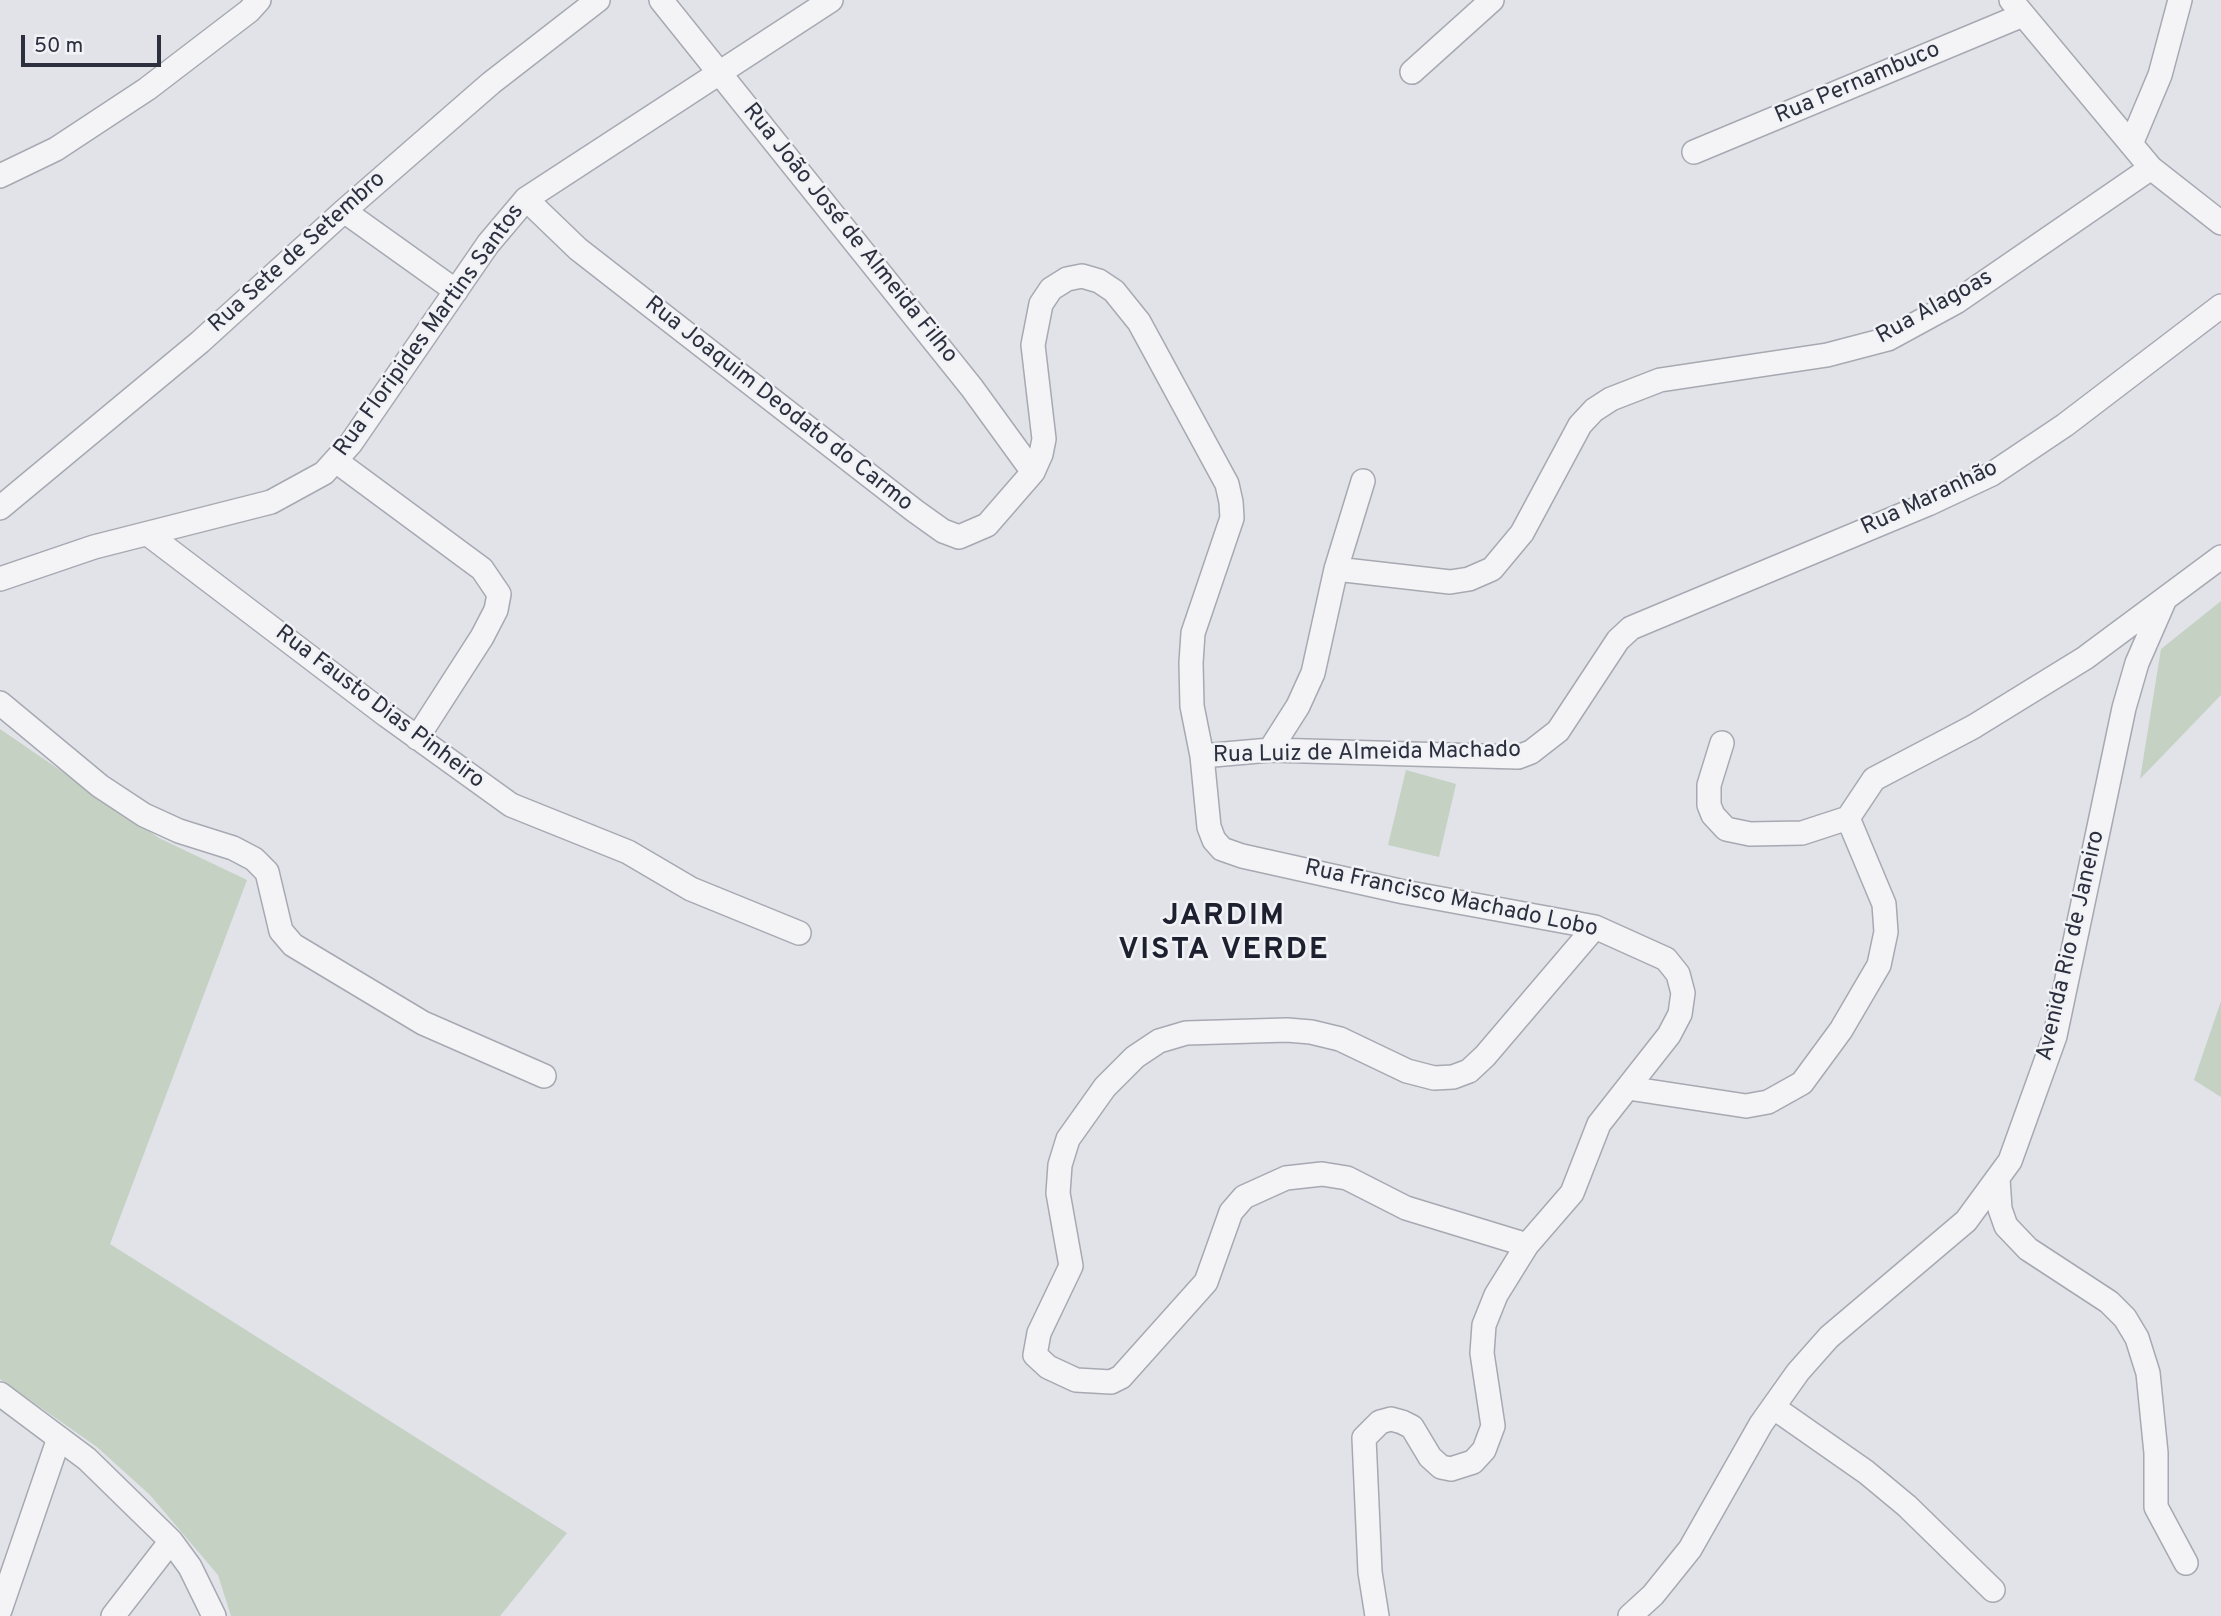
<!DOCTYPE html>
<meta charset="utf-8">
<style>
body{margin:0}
#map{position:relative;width:2221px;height:1616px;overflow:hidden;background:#e1e3e8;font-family:Overpass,sans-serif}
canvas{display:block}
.scale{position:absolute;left:21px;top:35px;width:140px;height:32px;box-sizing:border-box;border:4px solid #2b2f3e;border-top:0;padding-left:9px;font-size:21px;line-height:24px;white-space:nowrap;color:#2b2f3e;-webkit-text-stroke:5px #f1f2f6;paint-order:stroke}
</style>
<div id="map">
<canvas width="2221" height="1616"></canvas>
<div class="scale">50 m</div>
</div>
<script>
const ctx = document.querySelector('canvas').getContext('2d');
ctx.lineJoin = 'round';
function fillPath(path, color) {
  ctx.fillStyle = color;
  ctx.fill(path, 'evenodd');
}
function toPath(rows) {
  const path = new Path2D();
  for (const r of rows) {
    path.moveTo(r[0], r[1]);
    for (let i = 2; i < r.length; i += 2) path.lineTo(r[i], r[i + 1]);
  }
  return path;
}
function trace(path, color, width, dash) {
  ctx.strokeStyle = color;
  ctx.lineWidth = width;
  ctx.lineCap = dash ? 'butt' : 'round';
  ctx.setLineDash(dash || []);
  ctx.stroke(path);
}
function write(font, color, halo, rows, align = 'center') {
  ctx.font = font + ' Overpass,sans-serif';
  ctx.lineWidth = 5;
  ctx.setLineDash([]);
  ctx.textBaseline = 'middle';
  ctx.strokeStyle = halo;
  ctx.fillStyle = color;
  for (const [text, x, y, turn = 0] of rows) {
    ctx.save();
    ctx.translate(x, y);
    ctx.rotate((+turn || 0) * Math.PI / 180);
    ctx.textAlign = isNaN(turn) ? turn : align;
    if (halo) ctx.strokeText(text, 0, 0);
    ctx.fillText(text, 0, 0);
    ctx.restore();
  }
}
fillPath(toPath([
 [2221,601,2221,695,2140,779,2161,649],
 [0,729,159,838,247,880,110,1244,567,1533,500,1616,231,1616,218,1575,150,1495,97,1447,0,1379],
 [1406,770,1456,784,1439,857,1388,845],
 [2221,1001,2221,1097,2194,1080]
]), '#c4d1c3');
const minor = toPath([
 [661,0,972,388,1033,472],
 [2011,0,2151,168,2221,223],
 [1412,72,1492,0],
 [2131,144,2160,75,2180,0],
 [1694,152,2023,15],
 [0,176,56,149,147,89,249,11,259,0],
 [526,199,578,249,646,302,915,511,943,531,959,537,987,525,1033,472,1041,454,1044,439,1033,345,1041,304,1051,289,1067,279,1082,276,1099,281,1114,291,1139,322,1227,484,1231,502,1232,518,1193,633,1191,663,1192,706,1202,756,1209,827,1214,840,1222,849,1242,856,1404,892,1595,927,1666,959,1678,974,1683,993,1680,1014,1669,1035,1599,1124,1572,1193,1527,1245,1496,1295,1484,1325,1482,1353,1493,1426,1484,1450,1473,1462,1451,1469,1441,1467,1430,1457,1412,1427,1402,1422,1391,1419,1380,1422,1364,1438,1370,1572,1377,1616],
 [344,211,456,291],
 [336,461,482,569,499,594,496,610,482,637,417,738],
 [0,508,200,342,344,211,491,83,598,0],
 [148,534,386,715,511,805,628,852,691,889,799,933],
 [1336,569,1450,582,1469,579,1492,569,1522,533,1580,425,1594,410,1611,399,1660,380,1827,355,1888,339,1956,302,2151,168],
 [0,579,94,547,271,502,324,473,351,443,488,244,526,199,831,0],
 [0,703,100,786,144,815,179,831,233,848,254,859,267,872,281,931,293,945,423,1023,544,1076],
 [1722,743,1709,785,1709,805,1713,815,1726,829,1750,834,1802,833,1848,818],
 [1270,750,1298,706,1313,673,1336,569,1363,481],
 [1202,756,1270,750,1518,757,1531,752,1558,731,1618,640,1631,628,1928,504,1992,474,2065,425,2221,306],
 [1628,1088,1746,1106,1768,1102,1802,1083,1841,1030,1879,965,1886,932,1884,904,1848,818,1874,779,1973,727,2085,658,2221,557],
 [1998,1179,2000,1209,2006,1226,2028,1249,2109,1302,2125,1318,2137,1338,2148,1373,2156,1453,2156,1507,2186,1563],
 [1527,1245,1406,1208,1347,1178,1322,1174,1286,1178,1244,1197,1231,1212,1206,1282,1121,1377,1111,1382,1076,1380,1048,1367,1035,1355,1039,1333,1071,1266,1058,1193,1060,1165,1068,1139,1105,1087,1135,1057,1159,1041,1186,1033,1287,1030,1311,1032,1340,1039,1407,1071,1434,1078,1453,1077,1469,1071,1485,1056,1595,927],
 [0,1394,87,1459,171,1541,190,1567,214,1616],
 [1773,1407,1866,1472,1907,1506,1993,1590],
 [0,1610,59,1438],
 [113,1616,171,1541],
 [1630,1616,1653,1595,1690,1549,1761,1424,1798,1372,1829,1337,1966,1221,2010,1161,2055,1036,2124,708,2137,663,2165,599]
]);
trace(minor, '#a7a9b2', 26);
trace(minor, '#f4f4f7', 23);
write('23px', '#2b2f3e', '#f1f2f6', [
 ["Rua Pernambuco",1858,84,-23],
 ["Rua João José de Almeida Filho",849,234,51],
 ["Rua Sete de Setembro",298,253,-42],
 ["Rua Alagoas",1935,308,-29],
 ["Rua Floripides Martins Santos",430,331,-54],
 ["Rua Joaquim Deodato do Carmo",778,405,38],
 ["Rua Maranhão",1930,499,-25],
 ["Rua Fausto Dias Pinheiro",379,708,37],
 ["Rua Luiz de Almeida Machado",1367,754,-1],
 ["Rua Francisco Machado Lobo",1451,900,12],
 ["Avenida Rio de Janeiro",2072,946,-77]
]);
ctx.letterSpacing = '2px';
write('bold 30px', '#1d202f', '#f1f2f6', [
 ["JARDIM",1224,918],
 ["VISTA VERDE",1224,952]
]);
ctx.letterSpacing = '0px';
</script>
